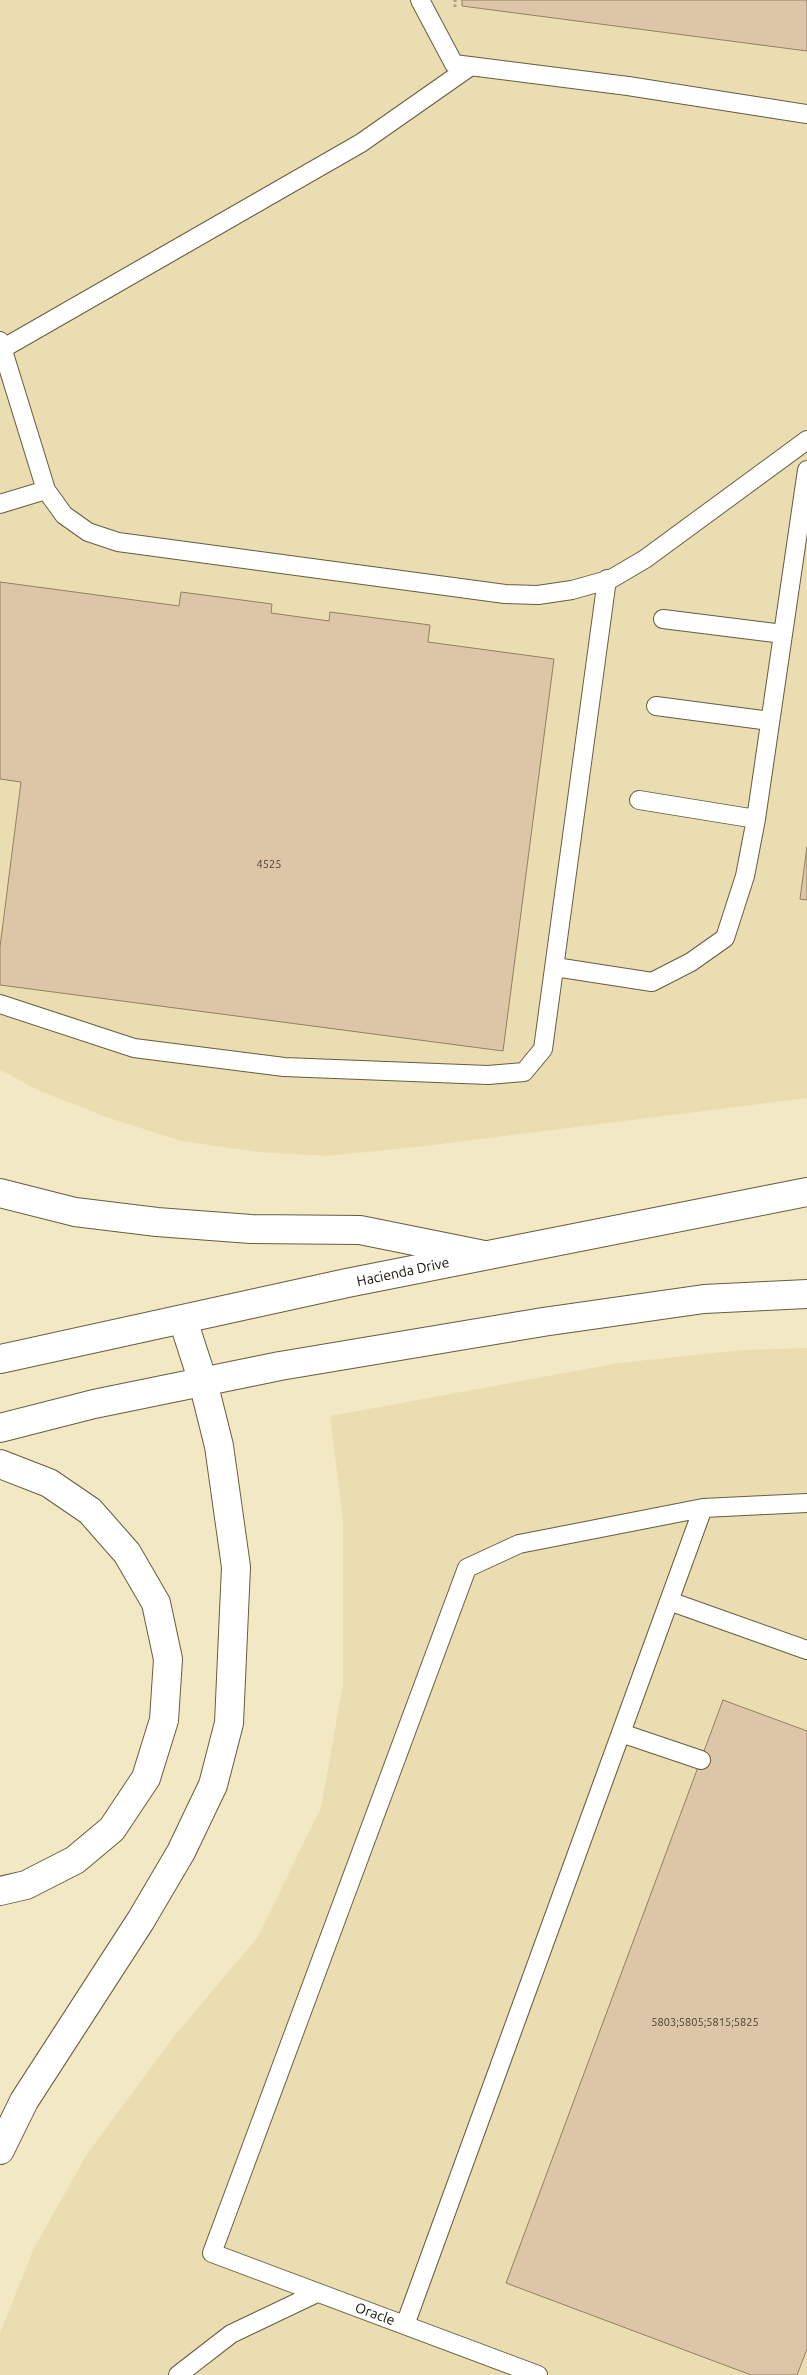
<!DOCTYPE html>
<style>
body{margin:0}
canvas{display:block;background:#f3e8c4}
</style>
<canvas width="807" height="2375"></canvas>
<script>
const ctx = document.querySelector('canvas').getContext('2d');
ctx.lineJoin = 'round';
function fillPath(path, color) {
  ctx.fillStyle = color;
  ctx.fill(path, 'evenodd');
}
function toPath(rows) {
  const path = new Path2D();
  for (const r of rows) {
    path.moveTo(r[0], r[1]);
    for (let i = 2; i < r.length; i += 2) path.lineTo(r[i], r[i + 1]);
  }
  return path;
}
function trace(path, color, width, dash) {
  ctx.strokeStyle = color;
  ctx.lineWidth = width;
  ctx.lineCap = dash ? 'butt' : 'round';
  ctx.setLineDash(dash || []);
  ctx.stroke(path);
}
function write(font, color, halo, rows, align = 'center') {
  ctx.font = font + ' Ubuntu,sans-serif';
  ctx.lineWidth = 4;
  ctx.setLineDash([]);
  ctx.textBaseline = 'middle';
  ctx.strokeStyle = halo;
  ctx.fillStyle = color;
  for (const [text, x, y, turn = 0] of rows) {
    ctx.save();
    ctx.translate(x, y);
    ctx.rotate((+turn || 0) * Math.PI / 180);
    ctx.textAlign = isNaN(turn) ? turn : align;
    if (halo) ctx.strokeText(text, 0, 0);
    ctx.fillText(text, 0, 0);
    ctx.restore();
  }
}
fillPath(toPath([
 [0,0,807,0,807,1098,417,1147,327,1156,258,1152,181,1141,106,1117,40,1091,0,1070],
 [807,1348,807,2375,0,2375,0,2333,33,2250,87,2154,175,2035,257,1938,321,1808,343,1684,343,1521,330,1416,619,1363,741,1350]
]), '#eaddb2');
const building = toPath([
 [462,0,807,0,807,51,462,6,462,0],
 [0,582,179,606,181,592,272,604,271,613,329,621,330,612,430,625,428,642,554,659,503,1051,0,985,0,947,21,782,0,779,0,582],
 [807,847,807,900,800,899,807,847],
 [723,1700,807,1731,807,2349,797,2375,751,2375,506,2283,723,1700]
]);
fillPath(building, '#ddc6a8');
trace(building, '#947f62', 1);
const service = toPath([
 [420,0,454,64,628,86,807,114],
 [0,341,46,490,64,515,88,532,118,542,505,594,538,595,572,590,611,579,645,559,807,440],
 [2,349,361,143,471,66],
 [0,504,46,490],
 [663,619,783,634],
 [656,706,770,721],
 [639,800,756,819],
 [555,967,652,982,691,962,725,938,745,876,756,819,807,470],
 [0,1004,134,1048,284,1067,488,1075,524,1072,543,1049,607,579],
 [669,1601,807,1650],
 [621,1733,701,1760],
 [405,2325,703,1508],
 [178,2375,231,2334,317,2293],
 [538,2375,212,2253,467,1568,519,1544,703,1508,807,1503]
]);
const secondary = toPath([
 [0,1359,347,1283,807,1192],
 [0,1428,94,1404,280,1366,543,1322,704,1299,807,1294]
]);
const motorway = toPath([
 [0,1193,75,1212,157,1222,251,1229,360,1230,484,1255],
 [0,1464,49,1483,90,1511,127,1553,156,1603,168,1659,164,1720,146,1778,112,1829,75,1860,26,1885,0,1891],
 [0,2150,24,2101,141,1920,181,1852,213,1785,229,1723,236,1567,219,1446,203,1382,183,1320]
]);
trace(service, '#675d3e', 20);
trace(secondary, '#675d3e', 30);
trace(motorway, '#675d3e', 30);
trace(toPath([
 [455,7,455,0]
]), '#a69d82', 3, [2.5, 2.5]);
trace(service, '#fff', 18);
trace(secondary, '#fff', 28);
trace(motorway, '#fff', 28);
write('11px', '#453c2d', null, [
 ["4525",269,864],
 ["5803;5805;5815;5825",705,2022]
]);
write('14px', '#120e04', '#fff', [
 ["Hacienda Drive",403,1272,-12],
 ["Oracle",375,2314,20]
]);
</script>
